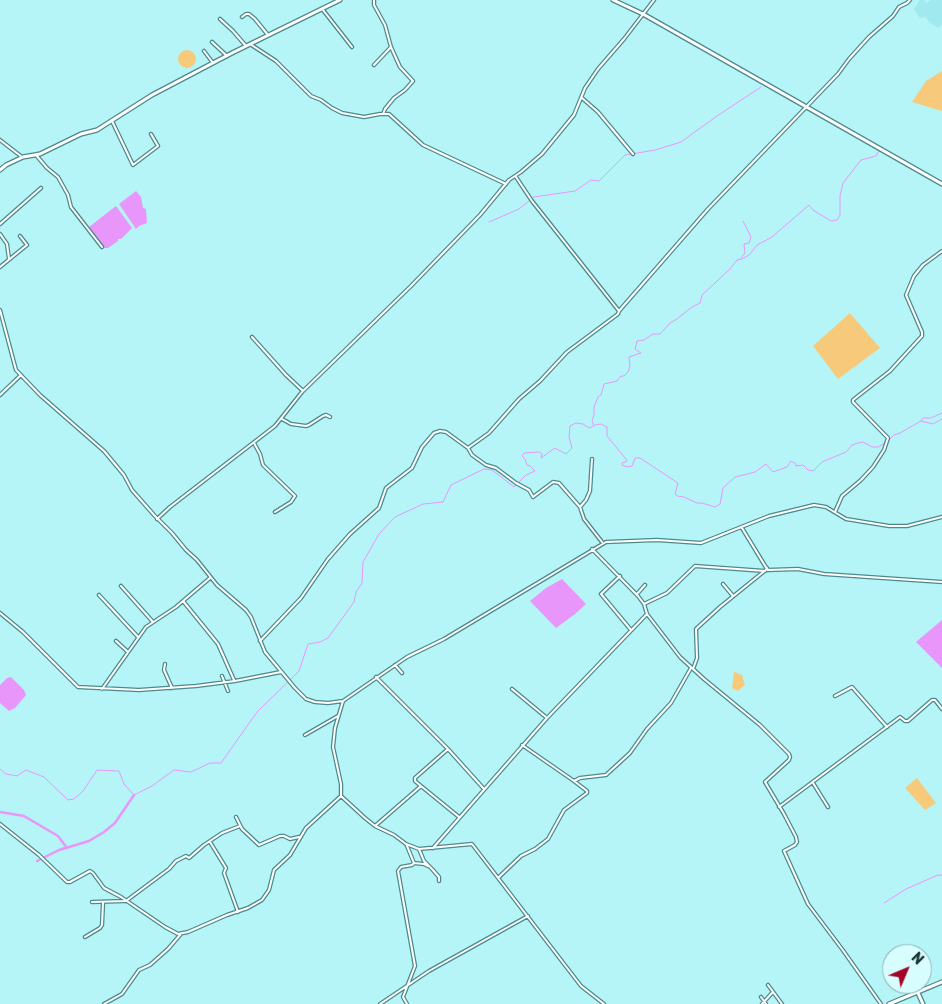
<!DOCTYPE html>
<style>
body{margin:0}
#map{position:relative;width:942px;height:1004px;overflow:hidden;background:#b5f5f8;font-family:Rubik,sans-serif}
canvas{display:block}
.north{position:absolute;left:882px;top:944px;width:50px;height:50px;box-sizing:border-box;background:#d8fdff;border:1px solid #8cadaf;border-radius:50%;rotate:45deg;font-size:14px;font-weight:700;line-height:20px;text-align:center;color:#1b3536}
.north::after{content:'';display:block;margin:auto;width:18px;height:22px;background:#a30527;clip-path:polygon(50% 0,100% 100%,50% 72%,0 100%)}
</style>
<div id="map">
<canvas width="942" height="1004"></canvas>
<div class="north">N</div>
</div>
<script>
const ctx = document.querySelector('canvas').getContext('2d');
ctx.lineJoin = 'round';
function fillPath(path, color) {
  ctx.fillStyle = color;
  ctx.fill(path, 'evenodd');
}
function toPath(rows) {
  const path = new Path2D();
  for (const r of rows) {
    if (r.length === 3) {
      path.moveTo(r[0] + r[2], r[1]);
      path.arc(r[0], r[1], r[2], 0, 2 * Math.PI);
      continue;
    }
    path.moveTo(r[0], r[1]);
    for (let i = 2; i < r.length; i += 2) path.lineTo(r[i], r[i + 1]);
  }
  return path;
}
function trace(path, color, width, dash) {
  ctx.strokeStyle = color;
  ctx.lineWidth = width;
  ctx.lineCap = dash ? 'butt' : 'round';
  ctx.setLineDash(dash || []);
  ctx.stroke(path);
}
fillPath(toPath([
 [920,0,924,0,926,3,931,0,942,0,942,25,938,28,930,23,925,17,920,18,914,9]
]), '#a0eaef');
fillPath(toPath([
 [187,59,9],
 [942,71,942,111,912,102,926,81],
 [850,313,880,348,838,379,813,346],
 [734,672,742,675,745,685,738,691,732,688],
 [917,778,936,803,925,810,905,788]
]), '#f7ca7b');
fillPath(toPath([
 [136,191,141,197,143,208,146,209,147,223,139,226,136,229,119,204],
 [116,206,132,228,121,239,118,239,118,241,108,248,104,248,89,227],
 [562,579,586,604,575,614,556,628,530,601,546,588],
 [942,620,942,668,916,642],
 [11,677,24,690,26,695,15,708,9,711,0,703,0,685,7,678]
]), '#e996fa');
trace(toPath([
 [489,222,519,209,534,197,575,191,591,180,599,181,625,155,655,150,681,142,717,116,761,87],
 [741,258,745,253,744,244,749,243,751,237,743,221],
 [921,421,923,418,931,418,942,413],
 [595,425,601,424,607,427,607,436,626,459,627,461,622,463,622,465,627,467,632,466,635,458,640,458,678,483,675,494,677,496,684,497,697,503,702,503,715,507,720,504,723,488,735,477,755,472,766,464,773,472,787,467,791,461,796,464,796,466,803,465,808,470,813,471,822,462,846,452,852,445,858,443,863,442,872,447,878,447,887,442,894,435,900,433,921,421,933,424,942,419],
 [0,769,6,774,17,776,26,770,44,777,68,800,74,799,83,791,97,770,119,771,124,784,134,795,152,786,174,770,191,772,210,763,221,763,257,712,299,671,308,644,320,642,328,638,354,602,356,592,362,583,363,562,379,534,395,517,423,504,443,502,451,485,484,469,492,470,514,487,526,475,535,471,530,466,527,465,525,459,522,456,524,453,539,452,542,454,541,458,555,448,566,454,572,448,569,437,570,426,576,423,583,424,589,428,594,426,592,421,594,415,594,407,598,397,601,395,604,384,617,381,621,376,624,376,628,372,630,366,629,357,641,353,635,349,637,341,644,340,653,334,660,334,670,323,677,319,692,307,700,303,702,295,730,269,737,260,742,259,749,255,757,245,772,237,809,205,813,210,831,221,837,220,840,215,840,196,843,183,861,160,876,156,880,149],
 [884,903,906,889,938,875,942,875]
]), '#e996fa', 1);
trace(toPath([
 [0,812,24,816,58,836,67,848],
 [37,861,59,850,89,841,104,832,115,823,134,795]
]), '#e996fa', 2.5);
const minor = toPath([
 [374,0,374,5,385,25,391,47,400,67,413,81,405,90,394,98,385,109,383,114],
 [323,10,352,47],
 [242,17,246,14,249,14,255,19,268,35],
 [220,19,233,31,246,46],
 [212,42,227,56],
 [250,44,276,61,311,96,321,100,332,108,342,113,364,117,380,114,389,114,423,145,506,184],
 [204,51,213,63],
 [374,65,391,47],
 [582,98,598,112,633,154],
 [112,121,133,165,158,146,151,134],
 [0,140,22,157],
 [36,155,47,168,58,177,68,195,71,207,102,247],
 [0,224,41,188],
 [0,234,7,244,9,259],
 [0,267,27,245,20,236],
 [0,310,16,370,40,395,104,451,124,475,132,490,154,515,172,533,186,550,197,560,217,585,246,610,251,617,265,652,295,688,306,699,315,702,328,703,343,701,407,657,444,639,606,542,657,540,701,543,769,516,814,505,826,507,846,519,889,526,907,526,942,517],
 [619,311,708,209,838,74,849,59,869,37,893,16,899,7,907,3,910,0],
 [252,337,286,375,303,391],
 [0,395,21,375],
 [282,419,291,424,306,426,309,425,323,416,326,415,330,417],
 [254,443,260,454,263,465,295,496,291,502,275,512],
 [468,448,489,433,519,399,540,381,567,352,618,314,619,311,532,201,516,177],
 [580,507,586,500,590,491,592,459],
 [835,512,842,496,861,480,873,467,884,450,888,438,853,402,853,400,890,371,922,336,922,332,906,295,914,276,923,265,942,251],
 [157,519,170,507,275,426,302,392,411,286,480,215,509,180,521,172,542,154,574,115,585,88,598,69,624,39,654,0],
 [592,549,638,596,644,604,647,614,680,657,704,679,760,725,789,754,790,757,789,760,765,782,784,814,796,837,797,842,795,845,784,851,808,904,842,949,881,1004],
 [767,568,768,570,798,569,824,574,942,582],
 [620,576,601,594,631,630],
 [723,584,733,596],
 [121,586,153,622],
 [637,594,645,585],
 [99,595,138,637],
 [183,601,218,644,234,680],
 [644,604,667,593,695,566,765,571],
 [0,613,23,632,78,687,139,690,196,686,235,681,281,672],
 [116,641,128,652],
 [260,641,301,598,328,559,350,534,379,508,386,488,412,468,422,447,434,433,440,431,446,432,468,448,472,455,486,465,496,468,516,483,529,490,533,497,553,482,559,483,580,507,584,519,602,542],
 [165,664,164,670,172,688],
 [395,665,402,673],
 [693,669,697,658,696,629,720,607,767,569,742,528],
 [222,676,228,691],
 [376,677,448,749,415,778,415,781,421,786],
 [102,689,146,627,176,607,210,578],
 [512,689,547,718],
 [835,696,852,687,887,727],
 [305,735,338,716],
 [522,745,574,781],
 [448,749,484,789],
 [813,783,828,807],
 [341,796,365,818,375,826,394,835,406,844,419,849,472,844,581,986,604,1004],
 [779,807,900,717,905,721,908,721,932,700,935,700,942,709],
 [236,817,242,829,259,845,280,836,284,836,290,839,299,837],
 [0,824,39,855,67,882,70,882,90,871,93,873,104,888,121,897,165,927,178,934,188,932,227,915,248,908,262,900,269,890,274,870,290,855,306,828,341,796,341,784,333,747,335,728,343,701],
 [375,826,421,786,459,817],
 [210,842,226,868,224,873,238,912],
 [407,846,414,863,412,865,401,867,398,871,415,966,403,997,407,1004],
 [433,848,547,718,647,614],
 [419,849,424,861,432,869,439,877,439,881],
 [414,863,424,864,428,866],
 [499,877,521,856,535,849,548,839,564,810,587,793,587,791,574,781,580,778,606,775,630,753,647,729,671,703,691,668],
 [126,901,169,869,176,861,186,856,189,858,204,845,222,833,240,826],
 [92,902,125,901],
 [85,937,100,928,102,925,103,903],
 [768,985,782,1004],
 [761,997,766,1004],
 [104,1004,122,994,139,970,150,965,168,949,180,935],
 [380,1004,429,971,528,916],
 [762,1004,772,993]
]);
const tertiary = toPath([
 [613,0,643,14,942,184],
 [0,170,6,165,23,157,40,154,81,134,97,130,152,95,232,53,340,0],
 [918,993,923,1004],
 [889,1004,942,982]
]);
trace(minor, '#4d898d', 4.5);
trace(tertiary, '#4d898d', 5.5);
trace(minor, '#fff', 2);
trace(tertiary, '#fff', 3);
</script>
